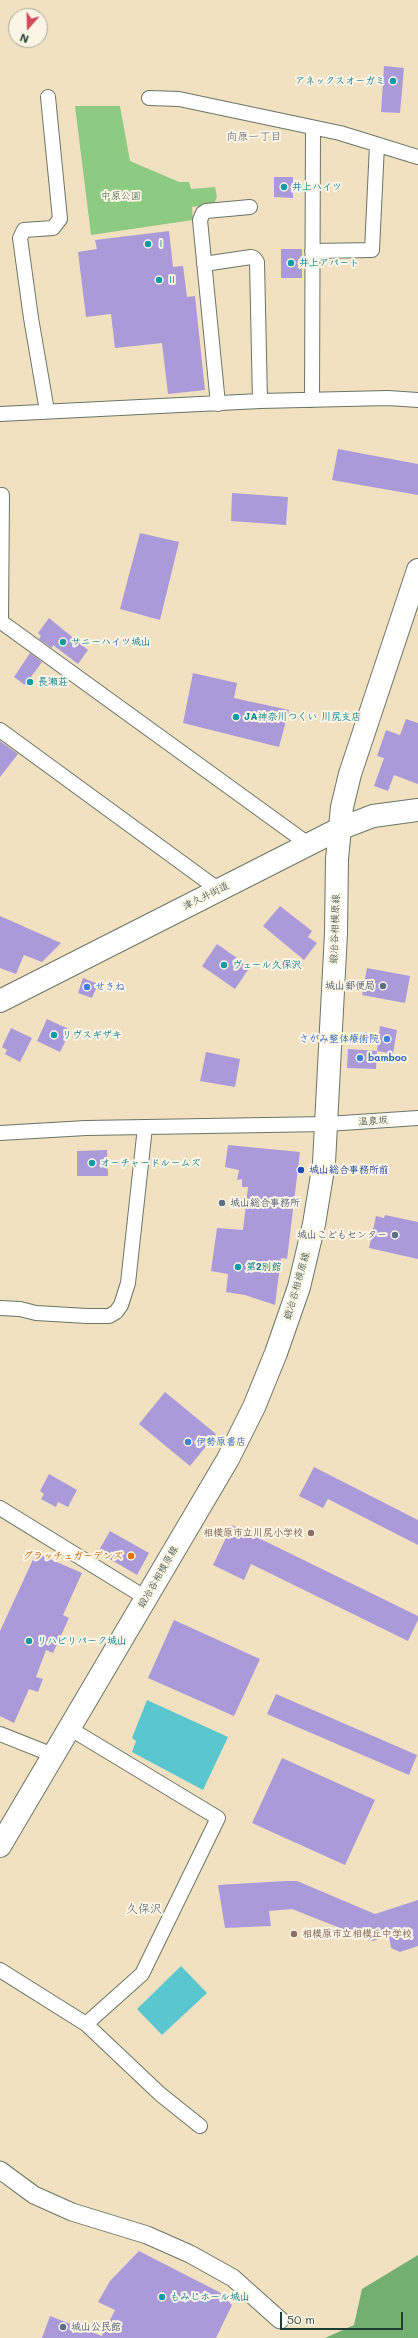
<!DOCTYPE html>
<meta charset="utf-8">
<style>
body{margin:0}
#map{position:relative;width:418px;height:2338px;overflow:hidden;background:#f1e1c1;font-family:Mali,sans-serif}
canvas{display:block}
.north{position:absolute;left:8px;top:8px;width:40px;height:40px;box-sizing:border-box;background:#fcf5e5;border:1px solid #a4ab9e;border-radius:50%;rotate:200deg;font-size:11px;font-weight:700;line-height:16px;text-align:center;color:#1f3d34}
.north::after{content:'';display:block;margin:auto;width:14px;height:18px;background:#d1495b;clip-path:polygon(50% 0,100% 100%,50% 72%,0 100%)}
.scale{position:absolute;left:280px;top:2312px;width:123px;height:18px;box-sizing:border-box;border:2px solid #1f3d34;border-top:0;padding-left:5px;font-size:12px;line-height:14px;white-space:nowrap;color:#1f3d34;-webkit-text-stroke:3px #fcf5e5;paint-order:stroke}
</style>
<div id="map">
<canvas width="418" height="2338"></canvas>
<div class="north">N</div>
<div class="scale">50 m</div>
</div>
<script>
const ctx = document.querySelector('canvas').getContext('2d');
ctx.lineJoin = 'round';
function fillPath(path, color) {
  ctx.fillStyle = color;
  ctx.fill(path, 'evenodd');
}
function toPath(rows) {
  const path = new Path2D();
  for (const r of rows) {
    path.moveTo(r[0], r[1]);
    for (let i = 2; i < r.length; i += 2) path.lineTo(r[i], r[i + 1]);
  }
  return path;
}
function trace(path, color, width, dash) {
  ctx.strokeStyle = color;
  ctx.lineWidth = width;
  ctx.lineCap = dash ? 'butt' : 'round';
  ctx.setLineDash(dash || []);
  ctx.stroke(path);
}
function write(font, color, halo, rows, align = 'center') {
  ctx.font = font + ' Mali,"Klee One",sans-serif';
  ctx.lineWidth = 4;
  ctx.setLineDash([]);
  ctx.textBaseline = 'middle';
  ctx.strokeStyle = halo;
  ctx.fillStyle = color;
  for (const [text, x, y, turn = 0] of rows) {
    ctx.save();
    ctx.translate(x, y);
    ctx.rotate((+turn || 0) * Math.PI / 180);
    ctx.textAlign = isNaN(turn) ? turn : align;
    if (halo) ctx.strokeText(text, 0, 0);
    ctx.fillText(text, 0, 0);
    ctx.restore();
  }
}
fillPath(toPath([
 [75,106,120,106,130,161,179,182,189,182,191,189,215,187,217,197,214,204,192,207,193,220,91,235]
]), '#8dcb82');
fillPath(toPath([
 [418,2255,418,2338,325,2338,354,2325,362,2289]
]), '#72af70');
fillPath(toPath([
 [147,1700,228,1737,203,1790,132,1752,136,1741,132,1738],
 [181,1966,207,1993,162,2035,137,2009]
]), '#5ac7ce');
fillPath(toPath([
 [384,66,404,68,400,113,381,112],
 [274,177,293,177,293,198,274,197],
 [169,231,173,267,183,266,187,297,195,296,205,390,168,394,162,343,115,348,111,314,86,317,78,252,97,249,95,240],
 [281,249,302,249,302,278,281,278],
 [338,449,418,464,418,495,332,480],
 [232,493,288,497,286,525,231,521],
 [140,533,179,542,160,620,120,609],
 [49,618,88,650,78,664,53,645,52,648,39,639,41,636,38,633],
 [30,653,42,662,25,685,14,677],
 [193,673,237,683,234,698,289,710,279,747,183,723],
 [406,719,418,723,418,784,394,775,388,791,374,786,384,758,377,756,386,730,400,735],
 [0,741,18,754,0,777],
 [280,906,312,931,308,937,317,943,304,960,263,926],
 [0,916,61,943,42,962,24,955,16,974,0,968],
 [217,944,250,967,235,989,202,966],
 [367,968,410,976,405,1003,362,995],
 [83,978,98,984,92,998,78,993],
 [47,1019,71,1030,60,1052,37,1041],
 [380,1026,397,1030,393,1054,377,1051,376,1069,347,1068,348,1049,377,1051],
 [11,1028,32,1038,20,1062,5,1054,7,1050,2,1047],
 [206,1052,240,1059,235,1087,200,1081],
 [228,1145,300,1152,287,1259,281,1258,275,1305,245,1295,226,1292,228,1274,211,1271,217,1228,243,1230,248,1187,242,1187,242,1179,237,1180,239,1170,225,1167],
 [107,1150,108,1176,77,1176,77,1151],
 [385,1215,418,1222,418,1259,369,1248,376,1216,384,1218],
 [165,1392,216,1434,190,1466,139,1424],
 [314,1467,418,1520,418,1545,328,1499,323,1508,299,1496],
 [49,1474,77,1490,68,1507,58,1502,56,1507,41,1499,44,1494,40,1491],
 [232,1525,418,1616,418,1620,408,1641,251,1564,244,1580,213,1565],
 [110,1531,149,1553,137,1575,98,1552],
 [36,1553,82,1573,63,1615,69,1618,53,1653,46,1650,36,1677,43,1679,38,1692,29,1689,14,1723,0,1716,0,1631],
 [174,1620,260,1659,234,1716,148,1678],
 [276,1694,417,1755,409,1775,267,1714],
 [282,1758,375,1800,345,1865,252,1823],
 [285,1881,297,1881,375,1914,418,1900,418,1946,400,1952,391,1948,389,1935,373,1941,292,1909,269,1911,271,1926,225,1928,218,1885],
 [139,2251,219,2292,232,2305,216,2338,42,2338,50,2316,102,2336,115,2310,98,2302,110,2281]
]), '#ab9ad9');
const minor = toPath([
 [149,98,179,99,340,133,418,157],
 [312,251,372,250,377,145],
 [204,264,251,257,254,258,257,262,260,401],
 [312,400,313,128],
 [218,404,200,220,203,213,206,211,250,207],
 [47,411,31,318,20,238,24,230,53,228,60,219,48,97],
 [0,414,260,401,388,398,418,400],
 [0,621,308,844],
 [1,621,2,495],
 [0,730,219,890],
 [0,1133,86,1128,327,1124,418,1118],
 [0,1308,20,1309,36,1313,87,1316,109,1316,116,1312,121,1305,128,1283,145,1127],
 [0,1508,146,1598],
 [0,1734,53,1755],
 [0,1970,86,2024,142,1974,218,1818,69,1728],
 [86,2024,160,2094,200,2126]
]);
const tertiary = toPath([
 [0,2170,34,2195,72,2212,147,2235,190,2254,233,2278,280,2320]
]);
const primary = toPath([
 [0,1846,228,1459,254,1407,276,1353,299,1287,314,1224,324,1163,336,933,337,859,342,807,350,774,418,570]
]);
const trunk = toPath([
 [0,1001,339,829,373,816,418,810]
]);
trace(minor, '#687665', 16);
trace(tertiary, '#687665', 19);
trace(primary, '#687665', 24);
trace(trunk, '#687665', 24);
trace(minor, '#fff', 14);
trace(tertiary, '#fff', 17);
trace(primary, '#fff', 22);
trace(trunk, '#fff', 22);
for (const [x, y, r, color] of [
 [393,81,4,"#0f9aa8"],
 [284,187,4,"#0f9aa8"],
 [148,244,4,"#0f9aa8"],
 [291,263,4,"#0f9aa8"],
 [159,280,4,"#0f9aa8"],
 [63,642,4,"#0f9aa8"],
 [30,682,4,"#0f9aa8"],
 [236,717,4,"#0f9aa8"],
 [224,965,4,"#0f9aa8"],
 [383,986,4,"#5c6f8a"],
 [87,987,4,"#3f7fe0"],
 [54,1035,4,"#0f9aa8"],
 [387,1039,4,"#3f7fe0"],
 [360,1058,4,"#3f7fe0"],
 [92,1163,4,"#0f9aa8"],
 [301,1170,4,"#1a4fb4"],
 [222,1203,4,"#5c6f8a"],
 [395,1235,4,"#5c6f8a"],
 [238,1267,4,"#0f9aa8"],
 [188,1442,4,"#3f7fe0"],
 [311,1533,4,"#8d6e63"],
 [131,1556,4,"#e8710a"],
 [29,1641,4,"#0f9aa8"],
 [294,1934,4,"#8d6e63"],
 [162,2297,4,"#0f9aa8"],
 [63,2327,4,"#5c6f8a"]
]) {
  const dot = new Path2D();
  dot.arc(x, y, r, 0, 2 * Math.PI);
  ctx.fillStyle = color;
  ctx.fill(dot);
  trace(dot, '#fcf5e5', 1.5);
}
write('bold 10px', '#0d838f', '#fcf5e5', [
 ["アネックスオーガミ",385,81,"right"],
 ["井上ハイツ",292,187],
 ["Ⅰ",156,244],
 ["井上アパート",299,263],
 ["Ⅱ",167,280],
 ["サニーハイツ城山",71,642],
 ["長瀬荘",38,682],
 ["JA神奈川つくい 川尻支店",244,717],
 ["ヴェール久保沢",232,965],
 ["リヴスギザキ",62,1035],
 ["オーチャードルームズ",100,1163],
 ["第2別館",246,1267],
 ["リハビリパーク城山",37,1641],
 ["もみじホール城山",170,2297]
], 'left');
write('10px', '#3a6048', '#fcf5e5', [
 ["中原公園",121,196]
]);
write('10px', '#1f3d34', '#fcf5e5', [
 ["津久井街道",206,896,-27],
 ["鍛冶谷相模原線",335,929,-88],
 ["温泉坂",373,1121,-4],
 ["鍛冶谷相模原線",297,1286,-74],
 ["鍛冶谷相模原線",158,1577,-60]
]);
write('bold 10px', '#4e5e75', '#fcf5e5', [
 ["城山郵便局",375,986],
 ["城山総合事務所",230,1203,"left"],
 ["城山こどもセンター",387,1235],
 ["城山公民館",71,2327,"left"]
], 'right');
write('bold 10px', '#366cbe', '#fcf5e5', [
 ["せきね",95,987],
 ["さがみ整体療術院",379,1039,"right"],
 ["bamboo",368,1058],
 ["伊勢原書店",196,1442]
], 'left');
write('bold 10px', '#164399', '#fcf5e5', [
 ["城山総合事務所前",309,1170]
], 'left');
write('bold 10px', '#785e54', '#fcf5e5', [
 ["相模原市立川尻小学校",303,1533],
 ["相模原市立相模丘中学校",302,1934,"left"]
], 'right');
write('bold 10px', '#c56008', '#fcf5e5', [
 ["グラッチェガーデンズ",123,1556]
], 'right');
write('11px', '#505e6e', '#fcf5e5', [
 ["向原一丁目",254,137]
]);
write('12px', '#505e6e', '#fcf5e5', [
 ["久保沢",144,1909]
]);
</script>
